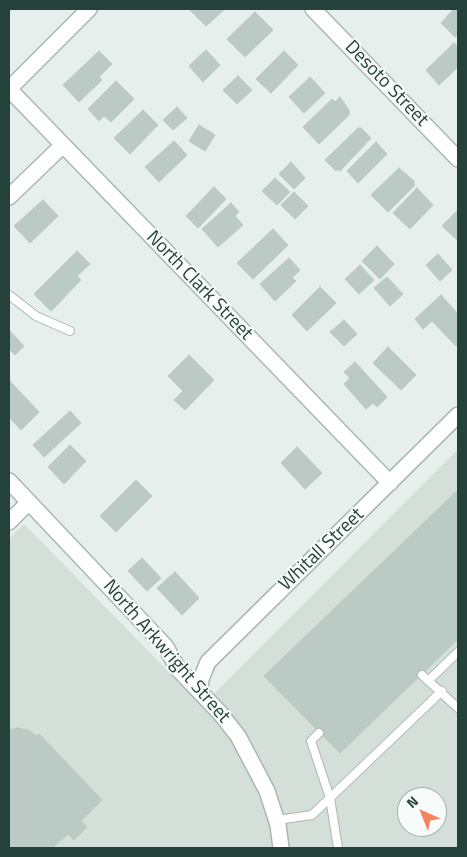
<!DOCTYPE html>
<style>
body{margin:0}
#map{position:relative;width:467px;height:857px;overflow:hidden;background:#e6efeb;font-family:"Titillium Web",sans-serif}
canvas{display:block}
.frame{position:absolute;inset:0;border:10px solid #24423a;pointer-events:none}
.north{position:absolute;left:397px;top:787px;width:50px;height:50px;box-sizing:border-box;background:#f7fbf9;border:1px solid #a3b1ad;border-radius:50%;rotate:316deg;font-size:14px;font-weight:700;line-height:20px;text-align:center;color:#24423a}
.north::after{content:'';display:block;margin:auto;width:18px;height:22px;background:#f4845f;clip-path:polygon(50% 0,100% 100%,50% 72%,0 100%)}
</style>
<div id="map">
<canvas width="467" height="857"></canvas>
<div class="frame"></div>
<div class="north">N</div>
</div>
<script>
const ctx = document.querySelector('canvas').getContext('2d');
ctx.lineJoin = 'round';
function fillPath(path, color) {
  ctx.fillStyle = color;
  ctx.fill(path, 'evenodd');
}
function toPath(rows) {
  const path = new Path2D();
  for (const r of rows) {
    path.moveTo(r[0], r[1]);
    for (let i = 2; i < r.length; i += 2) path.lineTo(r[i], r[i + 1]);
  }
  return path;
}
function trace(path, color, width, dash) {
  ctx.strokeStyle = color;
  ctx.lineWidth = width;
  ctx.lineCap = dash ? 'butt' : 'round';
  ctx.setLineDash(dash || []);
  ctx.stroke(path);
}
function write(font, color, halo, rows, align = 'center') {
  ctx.font = font + ' "Titillium Web",sans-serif';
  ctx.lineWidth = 4;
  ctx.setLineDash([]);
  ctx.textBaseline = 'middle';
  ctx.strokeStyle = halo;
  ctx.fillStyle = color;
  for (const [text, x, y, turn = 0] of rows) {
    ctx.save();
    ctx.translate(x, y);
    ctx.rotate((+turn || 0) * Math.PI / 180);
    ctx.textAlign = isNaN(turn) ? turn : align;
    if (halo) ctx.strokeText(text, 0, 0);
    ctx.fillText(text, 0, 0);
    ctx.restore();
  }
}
fillPath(toPath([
 [458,449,458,848,9,848,9,539,24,524,202,706],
 [407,797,437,797,437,827,407,827]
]), '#d4dfda');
const building = toPath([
 [189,9,225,9,206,26,189,9],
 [454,9,458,9,458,34,455,37,441,23,454,9],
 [255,12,273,30,245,57,227,39,255,12],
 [454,43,458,48,458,67,439,85,426,70,454,43],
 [206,50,220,65,203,82,189,66,206,50],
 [99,51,112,64,99,77,102,80,79,102,63,85,99,51],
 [284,51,298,65,271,93,256,79,284,51],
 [238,76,252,90,237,104,223,90,238,76],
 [310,77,325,93,304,113,289,97,310,77],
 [116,81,134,99,111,122,104,116,99,121,88,109,116,81],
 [340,97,349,110,349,115,319,144,303,127,332,99,335,102,340,97],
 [177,107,187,118,173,130,163,120,177,107],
 [143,110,158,125,130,154,114,138,143,110],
 [199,125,215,135,205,151,189,141,199,125],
 [358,128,361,128,371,138,340,171,337,169,336,171,325,160,358,128],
 [174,141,187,155,159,182,145,167,174,141],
 [376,142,387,154,358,183,347,171,376,142],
 [291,162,305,178,294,189,279,174,291,162],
 [399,168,414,181,414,186,388,212,371,195,399,168],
 [275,178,290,192,277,205,262,191,275,178],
 [214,187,226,199,198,228,186,216,214,187],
 [417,188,433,205,410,229,393,213,417,188],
 [294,192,308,206,295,219,281,205,294,192],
 [43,200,58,216,30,243,14,226,43,200],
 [231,203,239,212,235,216,243,225,218,247,202,229,231,203],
 [457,211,458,213,457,240,442,226,457,211],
 [273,229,288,245,253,279,237,263,273,229],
 [377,246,394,264,380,279,362,261,377,246],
 [77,251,90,264,77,276,81,280,51,311,34,294,77,251],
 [438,254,452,270,440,281,426,265,438,254],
 [289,258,300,270,292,278,296,281,275,301,260,284,289,258],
 [360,265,374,280,359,294,345,279,360,265],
 [387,277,403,294,390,306,374,288,387,277],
 [320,287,336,303,307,331,292,315,320,287],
 [441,295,458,314,458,344,456,346,432,321,423,329,415,319,441,295],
 [344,320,357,334,344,346,330,332,344,320],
 [9,330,24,346,15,355,9,349,9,330],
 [388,347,416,375,401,390,373,363,388,347],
 [189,355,214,380,185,410,174,400,183,391,168,376,189,355],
 [355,362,387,397,377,407,373,403,366,409,344,384,350,378,344,372,355,362],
 [9,380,39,412,21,430,9,417,9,380],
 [70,411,81,423,44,457,33,445,70,411],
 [70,445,86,461,64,484,48,467,70,445],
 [297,447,322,473,305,489,281,463,297,447],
 [136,480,152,496,116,532,100,516,136,480],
 [458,490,458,639,340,753,264,676,458,490],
 [142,558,161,578,147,591,128,571,142,558],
 [175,572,199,598,182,615,157,588,175,572],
 [18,728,28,730,36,736,39,734,102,800,81,821,87,827,74,840,68,834,52,848,9,848,9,730,18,728]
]);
fillPath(building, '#bbcac4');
trace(building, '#b8c9c2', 1);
const service = toPath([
 [9,295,36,316,70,331],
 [422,675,458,708],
 [428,681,458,652],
 [319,733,311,741,330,798,338,848],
 [277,820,312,815,442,691]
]);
const minor = toPath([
 [313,9,458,159],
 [9,89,390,483],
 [9,89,89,9],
 [9,197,63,145],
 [9,481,166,647,178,669,220,713,238,736,267,791,278,825,281,848],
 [9,522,29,502],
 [200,692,201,679,208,662,458,415]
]);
trace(service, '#a8b8b2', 10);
trace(minor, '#a8b8b2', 18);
trace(service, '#fff', 8);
trace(minor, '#fff', 15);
write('19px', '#24423a', '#f7fbf9', [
 ["Desoto Street",386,84,46],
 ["North Clark Street",199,286,46],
 ["Whitall Street",322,550,-44],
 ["North Arkwright Street",166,652,49]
]);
</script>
